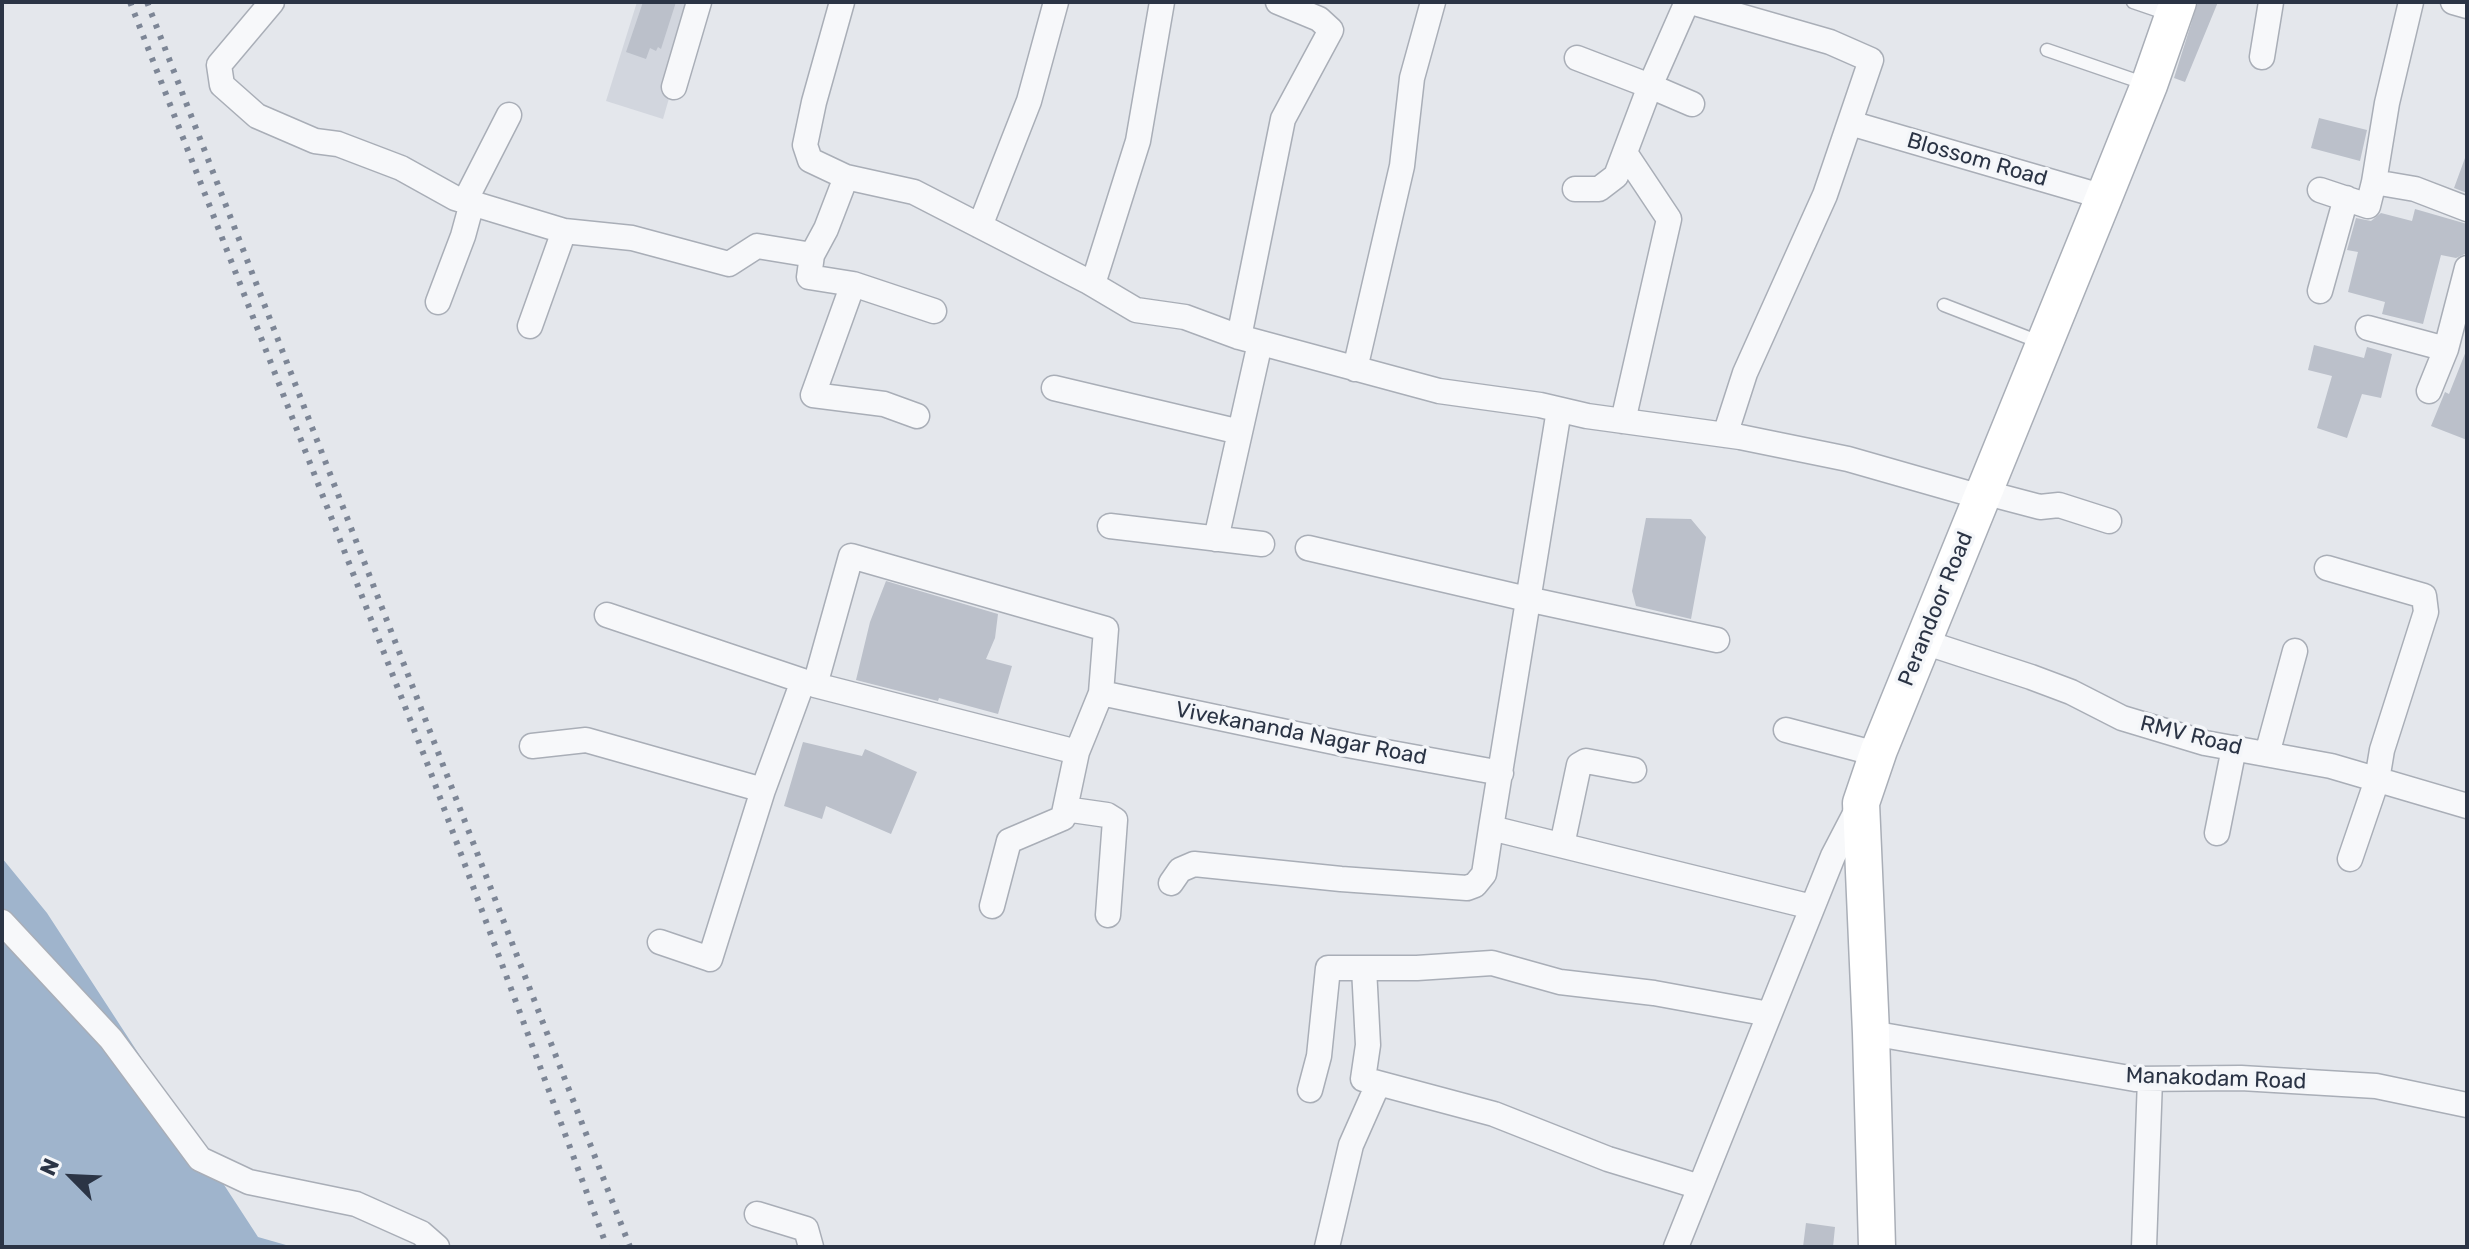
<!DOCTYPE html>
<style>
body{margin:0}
#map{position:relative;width:2469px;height:1249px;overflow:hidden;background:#e4e7ec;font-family:Rubik,sans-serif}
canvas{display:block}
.frame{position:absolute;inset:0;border:4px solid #2b3445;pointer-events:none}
.north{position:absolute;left:32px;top:1137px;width:80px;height:80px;-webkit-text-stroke:6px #f4f6f9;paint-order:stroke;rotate:294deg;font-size:22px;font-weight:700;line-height:32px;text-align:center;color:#2b3445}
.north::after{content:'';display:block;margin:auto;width:28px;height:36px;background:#2b3445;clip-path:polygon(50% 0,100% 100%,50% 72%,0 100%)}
</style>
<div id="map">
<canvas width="2469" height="1249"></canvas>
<div class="frame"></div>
<div class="north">N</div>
</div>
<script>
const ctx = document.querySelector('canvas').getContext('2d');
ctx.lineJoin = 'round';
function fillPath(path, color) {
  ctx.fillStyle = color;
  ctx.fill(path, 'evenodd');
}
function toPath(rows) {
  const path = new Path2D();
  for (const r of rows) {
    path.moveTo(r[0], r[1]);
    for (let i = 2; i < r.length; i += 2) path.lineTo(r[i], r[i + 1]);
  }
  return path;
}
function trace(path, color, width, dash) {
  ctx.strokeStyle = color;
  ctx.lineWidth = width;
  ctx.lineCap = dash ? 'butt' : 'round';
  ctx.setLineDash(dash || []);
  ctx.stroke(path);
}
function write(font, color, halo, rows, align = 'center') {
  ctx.font = font + ' Rubik,sans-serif';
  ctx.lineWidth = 7;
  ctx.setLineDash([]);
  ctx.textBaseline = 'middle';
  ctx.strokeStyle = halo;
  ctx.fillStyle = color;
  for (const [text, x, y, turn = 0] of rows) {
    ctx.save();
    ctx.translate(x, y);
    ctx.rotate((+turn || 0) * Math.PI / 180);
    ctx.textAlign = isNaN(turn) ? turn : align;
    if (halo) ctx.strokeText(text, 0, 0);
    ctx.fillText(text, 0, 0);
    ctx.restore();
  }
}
fillPath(toPath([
 [637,2,697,2,663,119,606,101]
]), '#d2d6de');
fillPath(toPath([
 [2,858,47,913,258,1237,293,1247,2,1247]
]), '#9fb4cc');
fillPath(toPath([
 [643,2,676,2,661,49,658,47,656,51,650,48,646,59,626,52],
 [2198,2,2218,2,2185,82,2174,78],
 [2319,118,2367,130,2360,161,2311,148],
 [2465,158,2467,158,2467,193,2454,188],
 [2415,209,2467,224,2467,253,2456,258,2441,255,2423,324,2382,314,2385,302,2348,292,2358,252,2347,250,2356,218,2371,221,2381,213,2412,221],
 [2314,345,2364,358,2367,347,2392,354,2381,398,2362,394,2347,438,2317,428,2332,376,2308,370],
 [2466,351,2467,351,2467,440,2431,426,2445,392,2449,394],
 [1646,518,1691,519,1706,537,1691,619,1636,606,1632,591],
 [886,581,998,614,995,638,986,659,1012,666,998,714,939,698,938,701,856,680,870,622],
 [803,742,862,756,865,749,917,772,891,834,826,806,822,819,784,806],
 [1806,1223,1835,1227,1833,1247,1803,1247]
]), '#bbc0ca');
const lane = toPath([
 [2133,2,2171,15],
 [2047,50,2146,84],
 [1944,305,2042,343]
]);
const street = toPath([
 [272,2,219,65,222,85,257,116,315,141,338,144,401,168,455,198,564,231,632,238,729,264,757,246,812,255,809,277,853,284,813,395,884,404,917,416],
 [842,2,814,102,805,145,810,160,846,177,914,192,1087,281,1136,310,1185,317,1239,337,1439,391,1540,405,1587,416,1740,437,1848,459,1981,497],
 [1691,2,1830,42,1871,60,1825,195,1745,373,1725,435],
 [2411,2,2387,103,2374,182,2415,189,2467,209],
 [2453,2,2467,6],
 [2262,57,2271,2],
 [1577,58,1650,86,1687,2],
 [674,87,699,2],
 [1850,123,2104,197],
 [1575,189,1599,189,1616,176,1650,86,1692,104],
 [2320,190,2368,206,2374,182],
 [465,201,509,115],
 [980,226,1029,101,1056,2],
 [812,255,826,229,846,177],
 [853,284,934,311],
 [1093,284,1138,141,1162,2],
 [2320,291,2346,198],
 [438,302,463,236,472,203],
 [530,326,564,231],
 [2368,328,2446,349],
 [1239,337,1283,119,1331,30,1319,19,1278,2],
 [1355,369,1402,166,1412,78,1433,2],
 [1054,388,1240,432],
 [2429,391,2446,349,2467,268],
 [1559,410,1491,828,1812,907],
 [1623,421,1669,219,1625,153],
 [1983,492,2040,507,2059,505,2109,521],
 [1110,526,1262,544],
 [1216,539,1260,343],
 [1308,548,1527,599,1717,640],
 [2327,568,2424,596,2426,612,2382,750,2377,780,2350,859],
 [607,615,815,685],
 [1924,642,2031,677,2071,692,2122,718,2205,743,2331,766,2467,806],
 [1101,693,1077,752,815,685,851,556,1106,629,1101,693,1353,746,1501,773],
 [1786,730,1877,754],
 [532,746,586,740,763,790,710,959,660,942],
 [2267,754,2295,651],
 [763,790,803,681],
 [1065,809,1107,815,1115,820,1108,915],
 [2217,833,2234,748],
 [1562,845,1579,765,1586,761,1634,770],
 [1171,883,1180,870,1194,864,1341,879,1467,888,1475,885,1484,874,1491,828],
 [992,906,1009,841,1063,818,1077,752],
 [2,922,111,1039,200,1159,249,1182,356,1204,421,1233,437,1247],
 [1364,968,1368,1045,1363,1079,1494,1114,1608,1159,1700,1187],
 [1871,1033,2135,1079,2241,1078,2376,1086,2467,1105],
 [1310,1090,1319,1056,1328,968,1417,968,1492,963,1560,982,1654,993,1769,1014],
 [757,1214,806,1229,811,1247],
 [1327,1247,1351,1145,1378,1084],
 [1676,1247,1833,856,1859,806],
 [2144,1247,2150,1079]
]);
const secondary = toPath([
 [1877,1247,1871,1033,1861,803,1879,750,2104,197,2149,85,2178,2]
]);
trace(lane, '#a9aeb7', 15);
trace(street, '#a9aeb7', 27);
trace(secondary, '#a9aeb7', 39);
trace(lane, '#f7f8fa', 12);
trace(street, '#f7f8fa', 24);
trace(secondary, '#fff', 36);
trace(toPath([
 [130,2,429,768,607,1247],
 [147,2,630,1247]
]), '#7d8696', 6, [4, 8]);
write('22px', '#2b3445', '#f4f6f9', [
 ["Blossom Road",1977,160,16],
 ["Perandoor Road",1936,609,-68],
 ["Vivekananda Nagar Road",1301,734,11],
 ["RMV Road",2191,736,14],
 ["Manakodam Road",2216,1079,2]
]);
</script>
